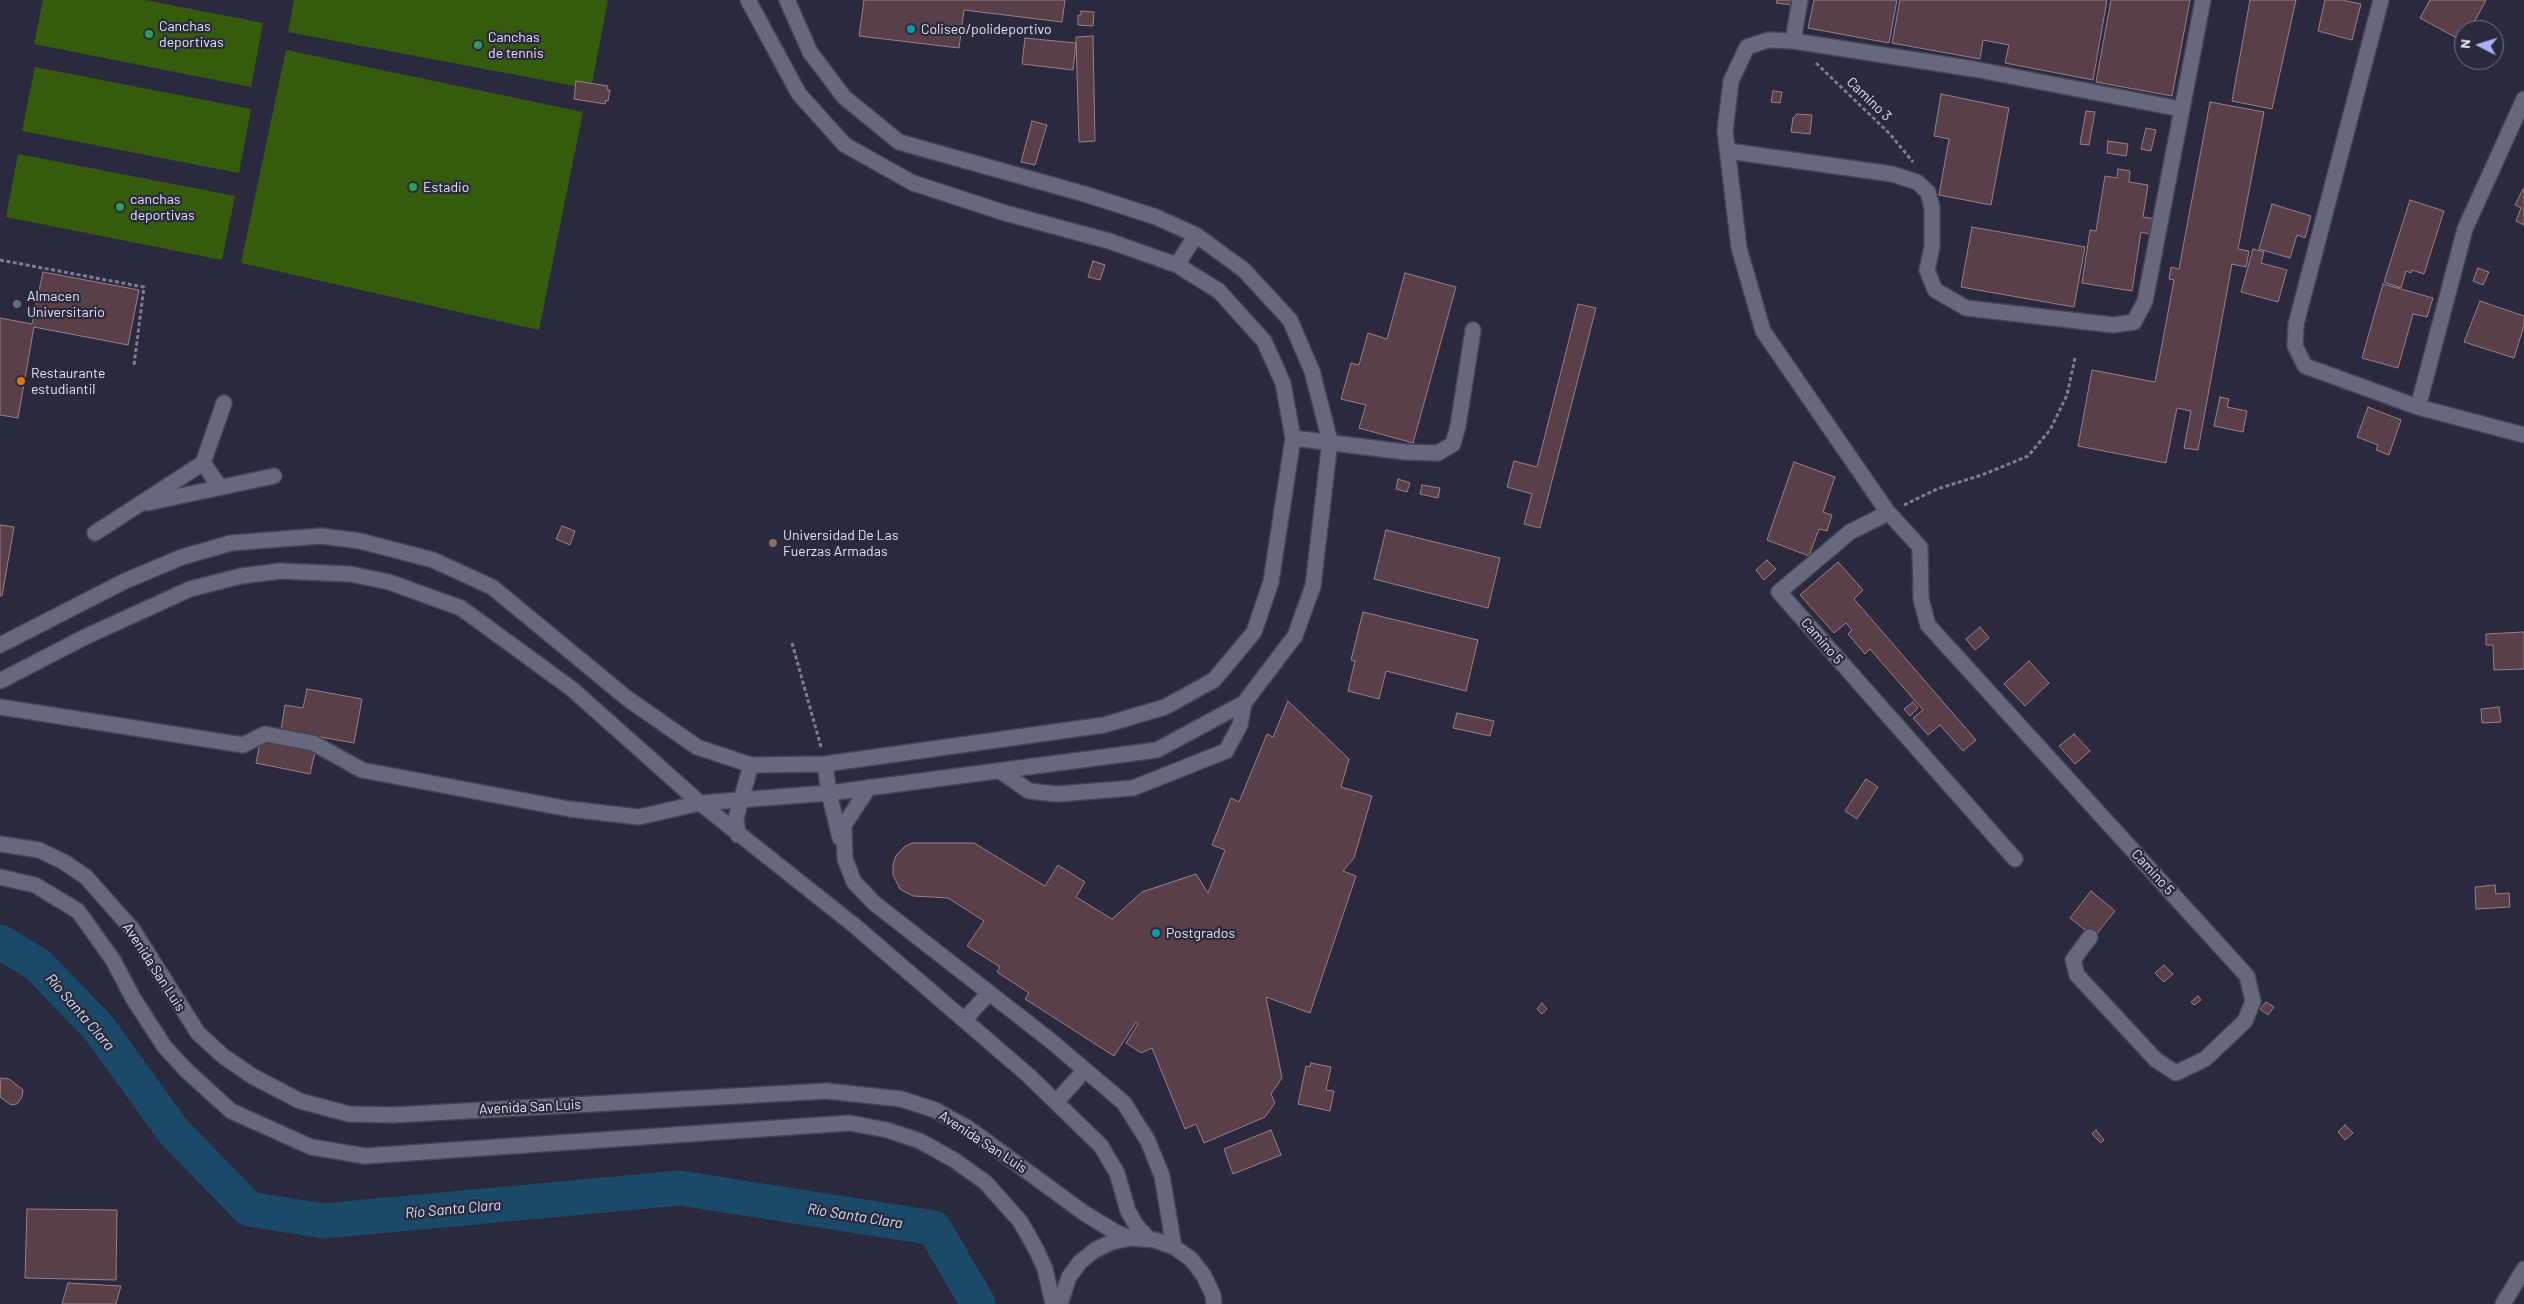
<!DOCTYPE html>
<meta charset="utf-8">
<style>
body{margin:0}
#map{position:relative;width:2524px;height:1304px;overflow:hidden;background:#2a293d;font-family:Barlow,sans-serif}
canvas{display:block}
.north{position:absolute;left:2454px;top:20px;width:50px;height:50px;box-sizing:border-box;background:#2a293d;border:1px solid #747385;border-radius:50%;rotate:275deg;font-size:14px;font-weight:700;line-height:20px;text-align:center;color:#e3e3f0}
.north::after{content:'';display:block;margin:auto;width:18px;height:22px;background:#a6b1fc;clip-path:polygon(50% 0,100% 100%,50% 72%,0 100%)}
</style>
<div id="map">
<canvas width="2524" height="1304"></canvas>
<div class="north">N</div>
</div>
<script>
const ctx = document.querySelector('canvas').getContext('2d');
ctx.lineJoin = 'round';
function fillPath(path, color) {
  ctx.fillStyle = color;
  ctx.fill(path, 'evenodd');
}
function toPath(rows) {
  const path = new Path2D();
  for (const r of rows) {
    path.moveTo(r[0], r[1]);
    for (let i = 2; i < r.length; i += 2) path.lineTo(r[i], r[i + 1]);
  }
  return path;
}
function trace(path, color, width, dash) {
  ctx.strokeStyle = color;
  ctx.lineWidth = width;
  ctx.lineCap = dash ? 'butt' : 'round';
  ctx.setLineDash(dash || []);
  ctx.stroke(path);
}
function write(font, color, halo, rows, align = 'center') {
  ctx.font = font + ' Barlow,sans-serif';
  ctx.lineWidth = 4.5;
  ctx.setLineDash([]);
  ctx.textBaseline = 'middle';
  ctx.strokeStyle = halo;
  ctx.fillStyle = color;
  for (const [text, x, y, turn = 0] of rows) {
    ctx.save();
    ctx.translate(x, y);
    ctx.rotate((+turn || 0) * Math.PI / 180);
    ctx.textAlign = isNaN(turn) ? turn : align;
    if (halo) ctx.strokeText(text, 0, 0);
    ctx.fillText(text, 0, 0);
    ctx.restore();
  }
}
fillPath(toPath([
 [43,0,145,0,263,23,251,87,34,44],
 [294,0,608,0,591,89,288,32],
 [286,50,583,112,539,330,241,263],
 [35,67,251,109,239,173,22,131],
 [18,154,235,196,222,260,6,217]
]), '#355c0d');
trace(toPath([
 [0,942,37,964,98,1027,174,1132,249,1209,323,1221,680,1188,934,1228,978,1304]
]), '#1b4968', 35);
const building = toPath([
 [864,0,1065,0,1062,22,964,10,959,48,859,36,864,0],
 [1777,0,1793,0,1792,5,1776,3,1777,0],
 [1814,0,1897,0,1889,43,1808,28,1814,0],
 [1900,0,2107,0,2093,80,2005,63,2009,45,1983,40,1980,59,1892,43,1900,0],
 [2111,0,2190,0,2172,96,2096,82,2111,0],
 [2250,0,2296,0,2272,109,2232,101,2250,0],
 [2325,0,2342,0,2361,4,2352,40,2318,31,2325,0],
 [2430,0,2486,0,2470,30,2464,30,2464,42,2420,18,2430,0],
 [1081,11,1094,12,1093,26,1078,25,1078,15,1081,15,1081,11],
 [1093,36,1095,141,1079,142,1076,37,1093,36],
 [1025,38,1076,43,1073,70,1022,64,1025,38],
 [576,81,608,86,607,90,610,90,608,101,606,100,605,104,574,99,576,81],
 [1773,91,1782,92,1780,103,1771,102,1773,91],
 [1941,94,2009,108,1991,205,1939,195,1949,139,1934,136,1941,94],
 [2210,102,2264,112,2238,249,2249,251,2246,267,2232,264,2198,450,2184,448,2191,411,2177,408,2166,463,2078,446,2092,370,2155,382,2174,280,2169,279,2171,267,2179,269,2210,102],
 [2086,111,2095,112,2089,145,2080,144,2086,111],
 [1797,114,1812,115,1810,134,1791,132,1793,118,1797,114],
 [1032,121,1047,125,1035,165,1021,162,1032,121],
 [2146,128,2156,130,2151,151,2141,149,2146,128],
 [2108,141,2128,144,2126,156,2107,153,2108,141],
 [2118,169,2130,171,2129,182,2148,185,2143,217,2156,219,2154,235,2141,232,2132,291,2082,283,2090,230,2096,231,2105,176,2117,178,2118,169],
 [2523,189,2524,189,2524,225,2516,221,2521,208,2515,205,2523,189],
 [2410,200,2444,211,2424,274,2412,270,2411,273,2406,271,2401,288,2384,282,2410,200],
 [2272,204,2311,216,2305,238,2297,235,2290,258,2259,249,2272,204],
 [1972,227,2085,247,2074,307,1961,287,1972,227],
 [2253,249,2264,252,2261,263,2287,270,2278,302,2241,292,2253,249],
 [1093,261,1105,265,1100,280,1088,277,1093,261],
 [2478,268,2489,272,2483,285,2473,281,2478,268],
 [43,272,139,290,128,345,34,327,18,418,0,415,0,318,32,324,43,272],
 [1405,273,1456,287,1413,443,1359,428,1366,405,1341,399,1351,363,1359,365,1368,333,1387,339,1405,273],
 [2383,284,2433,298,2427,317,2413,314,2398,368,2362,358,2383,284],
 [2480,301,2524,316,2524,326,2514,358,2464,342,2480,301],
 [1578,304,1596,308,1540,528,1524,524,1532,494,1507,487,1514,461,1537,467,1578,304],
 [2220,397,2229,399,2227,407,2247,411,2243,432,2214,426,2220,397],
 [2368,407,2401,420,2389,455,2376,450,2378,445,2357,437,2368,407],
 [1794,462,1835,477,1823,512,1832,515,1827,531,1819,529,1809,556,1767,540,1794,462],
 [1398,479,1410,483,1407,492,1396,489,1398,479],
 [1422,485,1440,488,1438,498,1420,494,1422,485],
 [0,525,14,527,2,596,0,596,0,525],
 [562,526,575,531,570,545,556,539,562,526],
 [1386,530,1500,558,1488,608,1374,579,1386,530],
 [1767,560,1776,569,1764,580,1756,570,1767,560],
 [1838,562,1863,590,1854,599,1976,740,1963,751,1940,725,1928,735,1913,718,1923,710,1870,649,1865,654,1848,634,1852,630,1846,623,1834,633,1800,595,1838,562],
 [1363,612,1478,640,1466,691,1386,671,1379,699,1348,691,1355,661,1351,660,1363,612],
 [1980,627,1989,638,1975,650,1966,639,1980,627],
 [2524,632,2524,669,2494,670,2493,645,2486,645,2486,634,2524,632],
 [2029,661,2049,683,2025,706,2004,684,2029,661],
 [307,689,362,699,354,743,281,730,285,705,303,708,307,689],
 [1288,701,1349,759,1341,787,1372,796,1354,858,1343,871,1356,876,1310,1013,1266,997,1282,1078,1271,1094,1275,1103,1265,1117,1204,1143,1196,1124,1185,1129,1152,1048,1141,1053,1126,1043,1138,1024,1136,1022,1114,1056,1025,999,1029,993,997,972,1000,967,967,946,984,921,948,898,913,896,900,889,893,875,893,864,896,856,904,847,912,843,974,843,1045,886,1058,865,1085,882,1076,897,1112,919,1142,892,1196,874,1208,893,1225,850,1212,845,1231,798,1239,802,1267,734,1273,737,1288,701],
 [1913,702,1918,708,1910,716,1904,709,1913,702],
 [2499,707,2501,722,2482,723,2481,709,2499,707],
 [1457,713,1494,721,1490,736,1453,728,1457,713],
 [2074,734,2090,751,2075,764,2059,746,2074,734],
 [261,737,316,748,310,774,256,763,261,737],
 [1866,779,1878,787,1857,819,1845,811,1866,779],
 [2495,885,2496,894,2509,893,2510,907,2476,909,2475,887,2495,885],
 [2091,891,2115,911,2094,937,2070,918,2091,891],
 [2164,965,2173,974,2164,982,2155,973,2164,965],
 [2198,996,2201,1000,2194,1005,2191,1002,2198,996],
 [2266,1002,2274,1007,2268,1015,2260,1009,2266,1002],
 [1542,1003,1547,1009,1542,1014,1537,1009,1542,1003],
 [1311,1063,1331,1067,1326,1090,1334,1091,1330,1111,1298,1104,1306,1066,1310,1067,1311,1063],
 [1,1078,9,1079,23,1090,22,1097,17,1104,11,1105,0,1097,1,1078],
 [2345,1125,2353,1133,2345,1140,2338,1132,2345,1125],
 [1271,1130,1281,1155,1233,1174,1224,1149,1271,1130],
 [2096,1130,2104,1140,2101,1143,2092,1134,2096,1130],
 [27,1209,117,1210,116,1280,25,1278,27,1209],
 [68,1283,121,1286,116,1304,62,1304,68,1283]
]);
fillPath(building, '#583f48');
trace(building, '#9a7f88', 1);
const minor = toPath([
 [2381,0,2296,324,2295,346,2305,366,2418,407,2524,435],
 [1793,41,1800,0],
 [1728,151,1892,174,1917,182,1928,192,1932,208,1932,247,1927,270,1935,290,1966,308,2113,325,2134,322,2145,301,2203,0],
 [1177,265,1196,235],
 [2418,407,2465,229,2524,99],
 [1293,438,1405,452,1438,453,1453,444,1458,426,1473,330],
 [203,463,220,487],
 [147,503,274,476],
 [1888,513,1850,532,1779,592,2015,859],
 [95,533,203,463,224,403],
 [0,645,125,581,182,557,231,543,321,536,360,541,433,560,492,587,628,699,697,747,751,765,825,764,1104,725,1165,707,1214,680,1254,632,1271,582,1293,438,1283,383,1264,341,1219,291,1177,265,1109,241,1005,213,913,183,845,145,799,94,748,0],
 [0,681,85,637,190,589,241,576,280,571,350,574,389,582,461,608,572,689,700,803,829,793,1157,750,1244,703,1295,636,1313,586,1330,441,1312,371,1290,320,1244,270,1196,235,1156,217,1088,195,899,142,844,97,810,52,787,0],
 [0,707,243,745,265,734,313,743,362,770,569,809,639,817,700,803,855,926,1028,1075,1101,1146,1117,1173,1128,1211,1136,1225,1148,1238],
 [825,764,829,793,840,838],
 [1000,771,1029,791,1057,794,1133,788,1226,751,1240,725,1244,703],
 [869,787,844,825,845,859,854,882,874,903,1051,1041,1124,1103,1148,1141,1162,1176,1174,1247],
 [738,835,736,818,751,765],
 [0,844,39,850,64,862,86,877,133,930,198,1033,223,1056,252,1076,300,1101,349,1114,393,1115,827,1091,901,1099,935,1110,968,1128,1084,1213,1117,1233,1131,1238],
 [0,877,35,885,78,911,113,960,133,998,164,1046,186,1070,231,1111,311,1147,365,1156,850,1123,887,1130,920,1141,954,1160,985,1182,1020,1221,1036,1249,1045,1269,1053,1304],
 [2090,937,2073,960,2077,975,2156,1060,2176,1073,2205,1059,2245,1021,2253,1001,2247,976,1928,625,1921,599,1920,547,1887,511,1763,331,1739,248,1725,131,1731,81,1747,47,1768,40,1793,41,1974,69,2181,109],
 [964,1020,988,994],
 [1056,1102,1085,1070],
 [1060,1304,1069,1277,1080,1262,1095,1250,1112,1242,1131,1238,1155,1240,1174,1247,1191,1259,1204,1276,1213,1295,1214,1304],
 [2503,1304,2524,1269]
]);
trace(minor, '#454455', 18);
trace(toPath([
 [1816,63,1889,133,1913,162],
 [0,260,144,287,134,365],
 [1904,505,1937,489,1982,475,2028,456,2050,430,2067,395,2075,358],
 [792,643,821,747]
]), '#7e7d8e', 3, [4, 2.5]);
trace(minor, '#67677e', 15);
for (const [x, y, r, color] of [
 [911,29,5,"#0f9aa8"],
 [149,34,5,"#2e9e5b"],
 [478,45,5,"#2e9e5b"],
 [413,187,5,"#2e9e5b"],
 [120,207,5,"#2e9e5b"],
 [17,304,5,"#5c6f8a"],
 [21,381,5,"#e8710a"],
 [773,543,5,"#8d6e63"],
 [1156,933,5,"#0f9aa8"]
]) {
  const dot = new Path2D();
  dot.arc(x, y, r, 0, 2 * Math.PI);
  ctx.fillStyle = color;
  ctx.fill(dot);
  trace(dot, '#2a293d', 2);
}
write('14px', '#e3e3f0', '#2a293d', [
 ["Canchas",159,26],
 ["deportivas",159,42],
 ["Coliseo/polideportivo",921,29],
 ["Canchas",488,37],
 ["de tennis",488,53],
 ["Estadio",423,187],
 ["canchas",130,199],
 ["deportivas",130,215],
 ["Almacen",27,296],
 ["Universitario",27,312],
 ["Restaurante",31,373],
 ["estudiantil",31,389],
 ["Universidad De Las",783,535],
 ["Fuerzas Armadas",783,551],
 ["Postgrados",1166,933]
], 'left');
write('14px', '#e3e3f0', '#2a293d', [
 ["Camino 3",1869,99,44],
 ["Camino 5",1822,641,49],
 ["Camino 5",2153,872,48],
 ["Avenida San Luis",154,967,57],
 ["Avenida San Luis",530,1107,-3],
 ["Avenida San Luis",983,1142,33]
]);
write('italic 15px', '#cce0f0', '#2a293d', [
 ["Río Santa Clara",80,1012,49],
 ["Río Santa Clara",453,1209,-5],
 ["Río Santa Clara",855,1216,9]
]);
</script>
